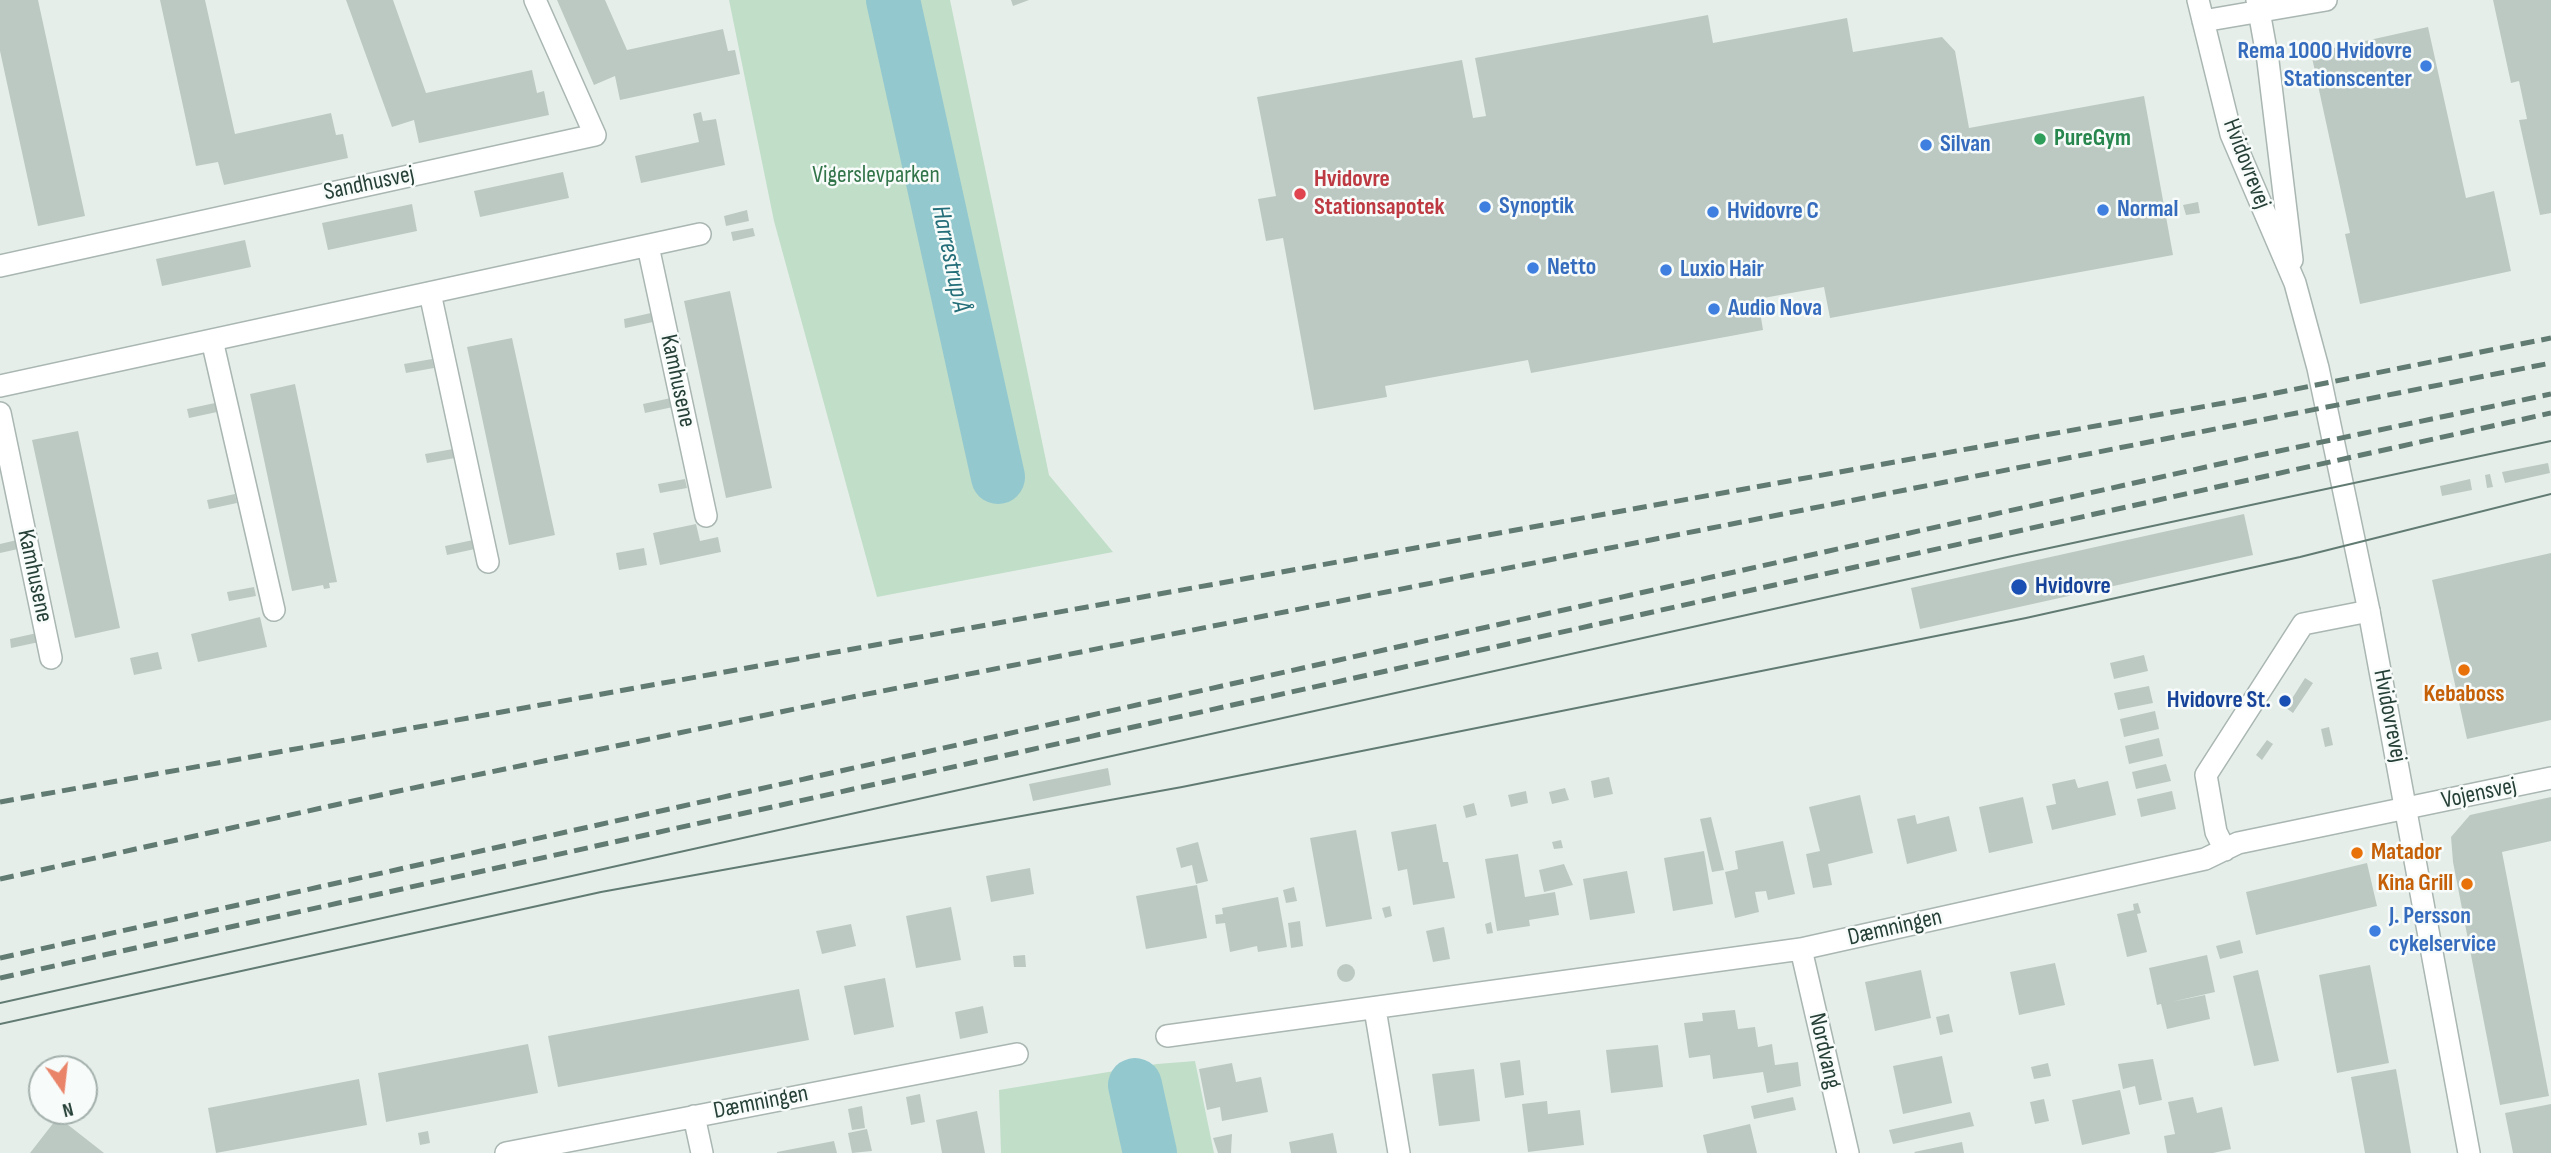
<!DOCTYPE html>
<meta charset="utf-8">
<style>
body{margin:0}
#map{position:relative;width:2551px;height:1153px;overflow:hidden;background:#e6eeea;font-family:"Sofia Sans Condensed",sans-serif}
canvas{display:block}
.north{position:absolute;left:28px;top:1055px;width:70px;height:70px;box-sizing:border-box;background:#f7fbf9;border:2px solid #a3b0ac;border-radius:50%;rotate:166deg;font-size:19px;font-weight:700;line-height:28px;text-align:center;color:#264038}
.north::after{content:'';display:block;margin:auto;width:24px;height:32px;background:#ea8469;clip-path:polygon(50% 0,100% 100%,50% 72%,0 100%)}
</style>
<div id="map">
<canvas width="2551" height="1153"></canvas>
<div class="north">N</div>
</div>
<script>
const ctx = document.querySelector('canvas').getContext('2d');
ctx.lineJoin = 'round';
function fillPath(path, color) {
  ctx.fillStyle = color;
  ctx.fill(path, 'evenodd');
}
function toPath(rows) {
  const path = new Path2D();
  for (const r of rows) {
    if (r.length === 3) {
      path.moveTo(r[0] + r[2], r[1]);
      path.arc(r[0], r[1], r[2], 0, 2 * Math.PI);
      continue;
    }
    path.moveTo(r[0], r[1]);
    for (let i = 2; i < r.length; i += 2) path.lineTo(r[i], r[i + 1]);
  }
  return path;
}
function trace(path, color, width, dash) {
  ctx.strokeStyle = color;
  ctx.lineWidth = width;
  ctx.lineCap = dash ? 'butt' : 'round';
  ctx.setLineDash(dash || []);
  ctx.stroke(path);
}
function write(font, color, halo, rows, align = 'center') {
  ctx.font = font + ' "Sofia Sans Condensed",sans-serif';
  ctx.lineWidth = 5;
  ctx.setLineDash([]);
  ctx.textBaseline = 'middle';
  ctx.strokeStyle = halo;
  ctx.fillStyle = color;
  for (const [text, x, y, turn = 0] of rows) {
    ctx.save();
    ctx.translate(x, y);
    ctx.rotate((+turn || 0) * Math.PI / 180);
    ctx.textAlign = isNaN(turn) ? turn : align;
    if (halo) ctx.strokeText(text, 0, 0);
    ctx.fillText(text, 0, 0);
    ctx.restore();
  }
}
fillPath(toPath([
 [729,0,950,0,1049,475,1113,552,877,597,774,221],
 [1195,1061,1214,1153,1001,1153,999,1090,1157,1064]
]), '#c1dec8');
trace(toPath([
 [893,0,998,477],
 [1135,1085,1150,1153]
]), '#93c8cf', 54);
fillPath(toPath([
 [0,0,38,0,85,216,38,226,0,51],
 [160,0,205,0,235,134,331,113,336,135,343,134,348,158,224,185,218,162,196,166],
 [346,0,393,0,426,93,532,70,537,93,544,91,549,115,419,143,414,120,392,127],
 [557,0,605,0,627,50,723,29,728,51,735,50,740,74,620,100,615,76,594,85],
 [1011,0,1029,0,1013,6],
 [2493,0,2551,0,2551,213,2540,215,2519,120,2527,119,2519,81,2511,83],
 [1708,15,1713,43,1847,18,1853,52,1942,37,1955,51,1969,128,2144,96,2173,255,1830,318,1824,287,1758,299,1763,330,1531,373,1528,360,1385,386,1387,397,1314,410,1283,238,1266,241,1263,225,1258,199,1276,196,1257,97,1462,60,1473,118,1486,116,1475,58],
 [2428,27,2466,198,2494,191,2511,271,2360,304,2345,234,2350,233,2311,53],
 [701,112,703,121,716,119,725,165,641,183,635,156,699,142,693,114],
 [563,172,569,198,480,217,474,191],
 [2198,202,2200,213,2186,215,2183,205],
 [412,204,417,231,328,250,322,223],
 [747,210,749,221,726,226,724,216],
 [753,228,755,236,733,241,731,232],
 [245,240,251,267,162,286,156,259],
 [730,291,772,488,726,498,684,301],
 [651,313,653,322,625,328,624,319],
 [512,338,555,535,509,545,467,347],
 [432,359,434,368,406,373,404,364],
 [295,384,337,582,329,583,330,588,324,589,323,585,292,591,250,394],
 [671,398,673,407,645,413,643,404],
 [215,403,217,412,189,418,187,409],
 [78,431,120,628,75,638,32,440],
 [453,449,455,458,427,463,425,454],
 [2548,463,2550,473,2505,483,2502,472],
 [2490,474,2493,487,2487,488,2485,475],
 [685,479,687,488,660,493,658,484],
 [2470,479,2472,490,2442,496,2440,486],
 [235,494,237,503,209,509,207,500],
 [2244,514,2253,555,1920,629,1911,588],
 [696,524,700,541,718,537,721,552,660,565,653,533],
 [17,540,18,549,0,553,0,544],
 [473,540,475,549,447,555,445,546],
 [644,548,647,565,619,570,616,553],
 [2551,553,2551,720,2467,739,2432,580],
 [254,587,256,596,229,601,227,592],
 [260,617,267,647,198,662,191,634],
 [37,633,39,642,11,648,10,639],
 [158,652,162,669,134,675,130,658],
 [2144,655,2148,671,2114,679,2110,663],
 [2305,678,2313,683,2293,713,2286,708],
 [2149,686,2153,703,2118,710,2114,693],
 [2155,711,2159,729,2124,737,2120,719],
 [2329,727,2333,745,2325,747,2321,729],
 [2159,738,2163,756,2129,764,2125,746],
 [2267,740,2273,744,2262,760,2256,755],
 [2166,764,2171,781,2136,789,2132,772],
 [1108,768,1111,785,1033,801,1029,784],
 [1609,777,1613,794,1594,798,1591,781],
 [2075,779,2078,788,2108,781,2116,815,2052,830,2046,806,2056,804,2052,784],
 [1565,788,1569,800,1552,804,1549,792],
 [1526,791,1528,803,1511,807,1508,795],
 [2172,791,2176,809,2141,817,2137,799],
 [1860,795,1873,853,1828,864,1832,885,1813,888,1806,854,1820,851,1809,807],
 [2023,797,2033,843,1989,853,1979,807],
 [2551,797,2551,841,2502,852,2549,1096,2500,1105,2453,862,2451,837,2470,815],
 [1474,803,1477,815,1466,818,1463,806],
 [1915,815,1917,824,1949,816,1957,851,1907,864,1897,819],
 [1711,817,1724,870,1712,872,1700,819],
 [1436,824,1443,862,1448,862,1455,898,1413,905,1407,869,1398,871,1391,832],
 [1356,830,1372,919,1326,927,1310,838],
 [1561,840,1563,848,1554,849,1552,842],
 [1783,841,1795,894,1768,900,1766,891,1755,892,1759,912,1735,918,1725,872,1738,869,1735,851],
 [1198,842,1208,881,1196,884,1192,865,1181,868,1176,848],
 [1704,851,1713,904,1673,911,1664,858],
 [1518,854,1525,897,1555,892,1559,915,1529,920,1530,926,1497,931,1485,859],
 [2367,863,2377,906,2256,935,2246,892],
 [1564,864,1573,885,1544,892,1539,870],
 [1030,868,1034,894,991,902,986,876],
 [1627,871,1635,913,1590,920,1583,879],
 [1197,885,1207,938,1146,949,1136,896],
 [1294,887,1297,901,1286,903,1283,890],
 [1278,897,1287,947,1258,952,1257,946,1230,952,1225,923,1216,924,1215,915,1223,914,1222,908],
 [2138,903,2141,913,2137,914,2147,952,2127,957,2117,914,2134,910,2133,904],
 [1390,906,1392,916,1385,918,1382,908],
 [951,907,961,960,916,968,906,916],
 [1300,921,1303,946,1291,948,1288,923],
 [1491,922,1493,933,1487,934,1485,924],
 [851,924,856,946,822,954,816,931],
 [1444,927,1450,959,1433,962,1426,931],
 [2240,940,2243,953,2220,959,2216,946],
 [1025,955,1026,967,1014,967,1013,956],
 [2207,955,2215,992,2171,1002,2205,995,2210,1019,2167,1029,2161,1004,2157,1005,2149,968],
 [2055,963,2065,1005,2019,1015,2010,972],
 [1346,973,9],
 [2370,965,2389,1063,2337,1073,2319,975],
 [1921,970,1931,1018,1875,1031,1865,982],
 [2258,970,2279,1061,2254,1066,2233,976],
 [885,978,894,1027,854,1035,844,986],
 [799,989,809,1040,558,1087,548,1036],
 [983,1006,988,1033,960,1039,955,1012],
 [1735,1010,1738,1029,1755,1027,1758,1047,1772,1044,1775,1065,1798,1062,1801,1086,1767,1093,1763,1072,1713,1079,1710,1055,1689,1058,1684,1023,1703,1021,1702,1013],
 [1949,1014,1953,1032,1940,1035,1936,1017],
 [528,1044,538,1093,386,1122,378,1073],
 [1658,1045,1663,1087,1611,1093,1606,1050],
 [1942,1056,1952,1103,1903,1114,1893,1066],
 [2153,1059,2162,1100,2139,1105,2135,1086,2123,1089,2118,1064],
 [1520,1060,1524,1095,1505,1098,1500,1063],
 [1232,1063,1236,1082,1261,1077,1268,1112,1222,1121,1220,1107,1207,1110,1199,1069],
 [2048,1063,2051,1076,2034,1079,2031,1067],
 [1474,1069,1480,1121,1439,1126,1432,1074],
 [2396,1069,2411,1153,2365,1153,2351,1077],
 [359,1079,367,1125,216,1153,208,1108],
 [2120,1090,2130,1134,2082,1145,2072,1100],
 [920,1094,925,1122,911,1125,906,1097],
 [1793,1097,1796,1110,1754,1119,1751,1106],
 [2193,1097,2197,1113,2222,1107,2231,1149,2213,1153,2167,1153,2164,1136,2175,1134,2168,1102],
 [2044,1099,2049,1121,2035,1124,2030,1102],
 [1547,1101,1548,1114,1580,1110,1584,1145,1528,1152,1522,1104],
 [2551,1104,2551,1153,2513,1153,2505,1113],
 [862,1106,865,1128,852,1130,848,1109],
 [977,1111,985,1153,942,1153,936,1120],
 [1970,1112,1974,1126,1893,1144,1889,1130],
 [58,1117,104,1153,30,1153],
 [1750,1124,1757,1153,1707,1153,1703,1135],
 [867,1129,872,1151,852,1153,848,1133],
 [428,1131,430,1143,420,1145,418,1133],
 [1333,1133,1337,1153,1291,1153,1289,1142],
 [1232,1134,1231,1153,1218,1153,1213,1138],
 [834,1141,837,1153,777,1153,777,1152],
 [1962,1142,1964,1153,1915,1153,1914,1152]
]), '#bcc9c3');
const minor = toPath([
 [648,246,706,516],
 [0,266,595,135,535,0],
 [430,293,488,562],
 [212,340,274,610],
 [0,386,700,234],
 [0,413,51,658],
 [2225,850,2216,832,2206,775,2303,624,2369,611],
 [1801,949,1848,1153],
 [1375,1009,1399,1153],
 [1167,1036,1801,949,2205,859,2238,843,2551,778],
 [694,1116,702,1153],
 [506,1153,1017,1054]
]);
const tertiary = toPath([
 [2198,0,2231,134,2295,283,2318,368,2369,611,2469,1153],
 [2257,0,2268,61,2292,260],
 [2203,21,2326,0]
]);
trace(minor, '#a9b6b1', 24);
trace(tertiary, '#a9b6b1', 24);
trace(minor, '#fff', 21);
trace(tertiary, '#fff', 21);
trace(toPath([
 [0,1003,2012,556,2551,441],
 [0,1024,601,892,1182,787,2026,618,2300,557,2551,494]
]), '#617b73', 2);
trace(toPath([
 [0,802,2246,399,2551,338],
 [0,879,394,792,862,695,2551,363],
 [0,958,2260,455,2551,394],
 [0,978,2551,413]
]), '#617b73', 5, [14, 7]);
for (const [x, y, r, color] of [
 [2426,66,7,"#3f7fe0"],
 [2040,139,7,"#2e9e5b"],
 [1926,145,7,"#3f7fe0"],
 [1300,194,7,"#e0444e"],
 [1485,207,7,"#3f7fe0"],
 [2103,210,7,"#3f7fe0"],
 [1713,212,7,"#3f7fe0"],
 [1533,268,7,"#3f7fe0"],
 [1666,270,7,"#3f7fe0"],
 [1714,309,7,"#3f7fe0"],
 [2019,587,9,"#1a4fb4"],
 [2464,670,7,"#e8710a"],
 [2285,701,7,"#1a4fb4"],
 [2357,853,7,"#e8710a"],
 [2467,884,7,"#e8710a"],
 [2375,931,7,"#3f7fe0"]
]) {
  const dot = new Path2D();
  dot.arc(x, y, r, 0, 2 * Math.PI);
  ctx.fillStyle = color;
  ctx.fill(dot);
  trace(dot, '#f7fbf9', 2.5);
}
write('bold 24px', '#366cbe', '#f7fbf9', [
 ["Rema 1000 Hvidovre",2412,52,"right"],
 ["Stationscenter",2412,80,"right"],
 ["Silvan",1940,145],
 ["Synoptik",1499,207],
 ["Normal",2117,210],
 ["Hvidovre C",1727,212],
 ["Netto",1547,268],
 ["Luxio Hair",1680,270],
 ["Audio Nova",1728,309],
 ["J. Persson",2389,917],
 ["cykelservice",2389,945]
], 'left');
write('bold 24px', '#27864d', '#f7fbf9', [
 ["PureGym",2054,139]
], 'left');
write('24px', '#264038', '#f7fbf9', [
 ["Hvidovrevej",2246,164,69],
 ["Sandhusvej",369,184,-12],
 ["Kamhusene",677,381,78],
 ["Kamhusene",34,576,78],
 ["Hvidovrevej",2389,716,79],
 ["Vojensvej",2479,794,-12],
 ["Dæmningen",1895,928,-13],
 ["Nordvang",1824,1051,77],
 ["Dæmningen",761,1103,-11]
]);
write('24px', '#327449', '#f7fbf9', [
 ["Vigerslevparken",876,176]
]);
write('bold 24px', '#be3a42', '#f7fbf9', [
 ["Hvidovre",1314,180],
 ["Stationsapotek",1314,208]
], 'left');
write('bold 24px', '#164399', '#f7fbf9', [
 ["Hvidovre",2035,587],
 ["Hvidovre St.",2271,701,"right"]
], 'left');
write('bold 24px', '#c56008', '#f7fbf9', [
 ["Kebaboss",2464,695],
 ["Matador",2371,853,"left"],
 ["Kina Grill",2453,884,"right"]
]);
write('italic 26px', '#236e79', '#f7fbf9', [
 ["Harrestrup Å",950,259,78]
]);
</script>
